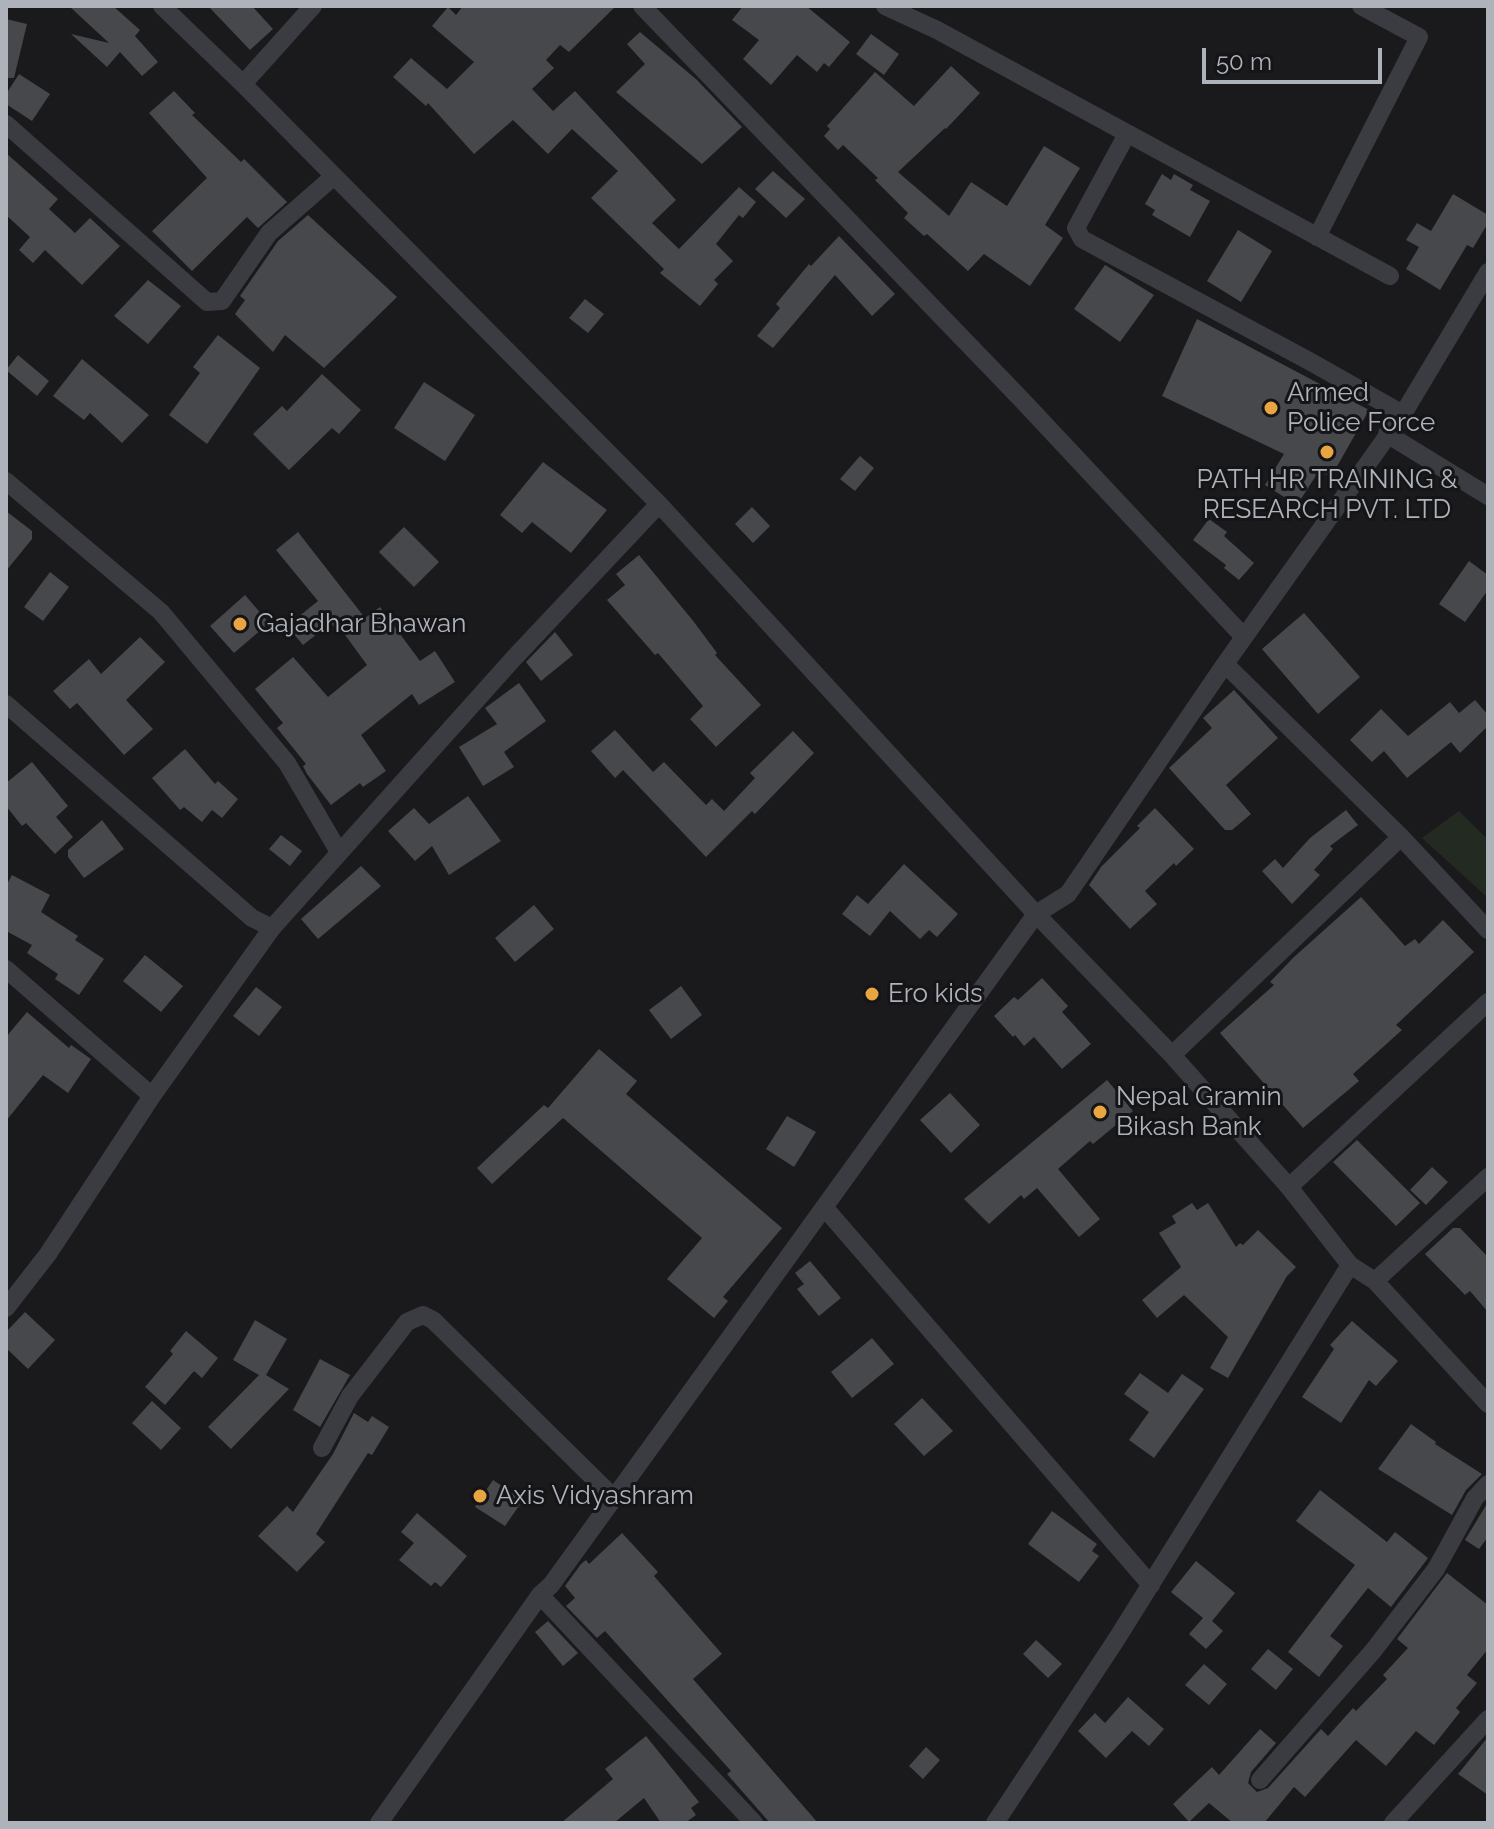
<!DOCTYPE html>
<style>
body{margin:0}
#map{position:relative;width:1494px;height:1829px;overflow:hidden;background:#1a1a1c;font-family:Raleway,sans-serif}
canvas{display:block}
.frame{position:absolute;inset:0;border:8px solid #adb2bb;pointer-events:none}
.scale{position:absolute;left:1202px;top:48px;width:180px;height:36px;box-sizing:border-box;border:4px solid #adb2bb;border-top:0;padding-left:10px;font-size:24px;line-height:28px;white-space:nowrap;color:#adb2bb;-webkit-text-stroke:6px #151517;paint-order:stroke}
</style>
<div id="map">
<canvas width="1494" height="1829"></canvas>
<div class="frame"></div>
<div class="scale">50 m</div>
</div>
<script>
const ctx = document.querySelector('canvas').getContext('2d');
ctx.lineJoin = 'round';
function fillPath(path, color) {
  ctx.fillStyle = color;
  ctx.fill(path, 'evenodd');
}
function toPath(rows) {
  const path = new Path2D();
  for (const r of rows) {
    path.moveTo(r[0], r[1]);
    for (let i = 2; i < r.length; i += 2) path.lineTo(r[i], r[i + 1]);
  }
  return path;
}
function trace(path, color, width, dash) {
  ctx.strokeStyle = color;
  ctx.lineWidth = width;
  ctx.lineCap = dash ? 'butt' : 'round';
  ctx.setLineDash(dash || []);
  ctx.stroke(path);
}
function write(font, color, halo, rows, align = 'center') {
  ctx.font = font + ' Raleway,sans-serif';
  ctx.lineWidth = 6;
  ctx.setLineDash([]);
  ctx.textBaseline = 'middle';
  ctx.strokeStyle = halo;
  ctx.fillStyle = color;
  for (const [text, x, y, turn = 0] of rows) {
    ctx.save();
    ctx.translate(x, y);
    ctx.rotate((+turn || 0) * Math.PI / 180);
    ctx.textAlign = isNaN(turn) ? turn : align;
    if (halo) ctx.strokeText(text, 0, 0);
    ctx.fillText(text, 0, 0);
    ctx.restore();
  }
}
fillPath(toPath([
 [1459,811,1488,840,1488,898,1422,838]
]), '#222a22');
fillPath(toPath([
 [69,6,113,6,140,30,135,36,158,62,142,76,120,52,107,67,71,34,109,43],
 [208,6,252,6,273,29,250,50],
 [463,6,616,6,569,52,560,45,546,60,554,68,532,89,553,111,575,91,676,200,652,223,679,249,739,187,756,202,743,218,739,215,716,244,733,261,714,280,718,284,700,306,660,273,664,269,591,198,618,171,572,129,548,154,513,120,474,154,428,103,426,106,393,77,411,58,447,89,474,62,432,26,448,7,456,15],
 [743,6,806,6,850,42,829,67,824,63,817,72,797,55,771,85,743,59,759,40,732,20],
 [6,19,27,24,14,78,6,78],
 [640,32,697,80,742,127,702,164,616,92,645,64,627,44],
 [871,34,899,54,884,75,856,54],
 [951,66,980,93,946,129,945,128,898,172,949,216,971,182,1007,206,1044,146,1080,168,1045,225,1063,238,1030,286,984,254,968,271,927,234,924,236,904,218,908,213,875,180,878,178,843,145,838,150,824,136,830,129,827,126,875,72,914,106],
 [19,74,50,94,32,121,6,104,6,94],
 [174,91,195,113,192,115,241,162,244,159,287,202,258,228,247,217,192,271,152,231,207,178,149,113],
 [6,153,58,199,49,209,75,233,90,218,120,246,82,285,45,250,33,263,19,250,30,237,6,215],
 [773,171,805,199,786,218,755,189],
 [1162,174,1171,180,1174,174,1193,185,1190,190,1210,201,1190,237,1152,215,1155,210,1145,204],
 [1453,194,1488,215,1488,223,1473,248,1467,245,1440,290,1406,269,1419,247,1406,240,1417,223,1431,231],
 [308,215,397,297,324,368,285,335,273,352,235,314,245,300,240,296,278,241],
 [1238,230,1272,251,1241,302,1207,281],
 [839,236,895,294,872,316,835,275,773,348,757,336,780,308,776,304,809,264,811,266],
 [1105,265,1154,295,1120,342,1074,309],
 [148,280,181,306,148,344,114,316],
 [585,299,604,314,588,333,569,318],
 [1197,319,1369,410,1331,477,1319,471,1297,505,1265,485,1284,454,1162,396],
 [218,335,260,368,207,444,169,415,200,373,193,367],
 [18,355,49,381,37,396,6,370],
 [82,359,149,415,122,443,90,413,84,420,53,396],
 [322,374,361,410,339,434,332,428,289,470,253,434,282,406,287,411],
 [424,382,475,415,445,461,394,428],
 [860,456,874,468,855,491,840,479],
 [543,462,607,510,571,553,532,522,522,533,500,515],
 [752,507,770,526,753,543,735,524],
 [6,511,32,531,32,539,6,571],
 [1209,519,1227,532,1224,536,1254,563,1239,580,1224,568,1226,565,1193,540],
 [404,527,439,562,414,587,379,552],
 [298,532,365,618,380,607,420,661,435,651,455,682,419,705,412,694,361,735,386,771,363,787,360,783,331,805,307,774,303,766,306,764,277,728,283,723,255,689,293,657,328,697,367,665,340,628,337,631,331,623,303,645,287,626,318,601,276,550],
 [639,555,694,622,717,653,715,655,761,705,716,747,690,719,703,706,658,653,655,655,607,600,625,585,616,574],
 [1469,561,1488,575,1488,590,1465,622,1439,604],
 [50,572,69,587,43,621,24,607],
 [245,595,269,623,234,653,210,626],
 [1304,613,1360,677,1318,714,1262,649],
 [555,632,573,655,541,681,526,662],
 [140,637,165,662,126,700,153,729,124,755,77,703,70,709,53,691,89,659,101,674],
 [519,683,546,721,504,752,514,767,483,786,459,747,497,724,485,708],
 [1234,690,1278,738,1226,785,1251,814,1232,830,1225,830,1169,768,1212,728,1203,718],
 [1475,700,1488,715,1488,726,1460,753,1451,742,1407,778,1384,751,1372,762,1350,740,1381,709,1408,736,1450,702,1459,713],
 [615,730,653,772,664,762,706,805,712,799,724,811,755,778,750,773,793,731,814,753,755,814,752,811,706,857,623,770,615,778,591,751],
 [185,749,215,784,218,781,238,799,222,818,212,810,202,822,184,807,180,810,152,778],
 [32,762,68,806,56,817,73,837,55,854,26,823,22,826,6,806,6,783],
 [468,796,501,841,449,875,432,846,415,861,388,831,414,808,429,824],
 [1155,808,1194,849,1176,866,1174,863,1145,891,1157,904,1130,929,1089,885,1101,867,1140,828,1137,826],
 [1346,810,1358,825,1330,846,1333,849,1314,870,1320,875,1292,904,1262,871,1275,859,1283,868,1310,838],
 [102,820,124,849,84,878,68,857,68,850],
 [281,835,302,851,290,866,269,849],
 [904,864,958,914,937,937,929,930,920,939,890,911,870,936,842,914,857,895,868,904],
 [361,866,381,886,318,939,301,919],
 [12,875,50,895,41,912,78,936,75,940,104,959,79,995,55,979,58,974,27,953,32,945,6,931,6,886],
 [1361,897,1405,946,1415,939,1419,944,1443,920,1474,952,1396,1025,1402,1030,1353,1074,1359,1081,1303,1128,1220,1033,1274,985,1270,982,1294,957],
 [534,905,554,929,515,962,495,938],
 [145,955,183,986,161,1012,123,981],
 [1042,978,1068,1006,1062,1012,1091,1044,1062,1069,1034,1037,1024,1046,1015,1035,1013,1037,994,1016,1014,997,1018,1000],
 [681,986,702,1015,671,1039,649,1010],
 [256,987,282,1007,259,1036,233,1016],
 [27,1012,69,1048,71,1045,91,1059,68,1093,43,1075,6,1121,6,1037],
 [599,1049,637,1081,626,1094,782,1228,723,1297,728,1301,714,1318,667,1279,702,1238,563,1118,492,1184,477,1168,544,1105,548,1108],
 [1107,1080,1133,1111,1093,1144,1090,1141,1058,1169,1100,1219,1079,1237,1037,1188,1024,1199,1021,1195,989,1224,964,1199],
 [950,1093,980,1125,951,1153,920,1120],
 [787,1116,816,1132,794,1167,766,1149],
 [1357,1140,1420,1203,1396,1226,1333,1162],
 [1432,1167,1448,1182,1426,1205,1410,1190],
 [1192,1203,1197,1210,1208,1203,1236,1247,1240,1243,1243,1245,1258,1230,1296,1267,1287,1276,1228,1378,1210,1368,1228,1337,1184,1295,1157,1318,1142,1300,1181,1267,1159,1233,1176,1223,1172,1216],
 [1453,1228,1460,1228,1488,1257,1488,1312,1470,1291,1465,1295,1425,1254],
 [810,1261,841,1298,819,1316,797,1289,804,1284,795,1273],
 [25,1312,55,1340,28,1369,6,1348,6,1332],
 [255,1320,287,1339,266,1375,289,1389,231,1449,208,1427,259,1375,233,1360],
 [1352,1321,1398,1361,1376,1386,1369,1380,1341,1423,1302,1397,1334,1349,1330,1345],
 [186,1331,218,1358,202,1378,194,1371,165,1405,145,1387,173,1354,170,1351],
 [872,1338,894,1364,852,1398,831,1372],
 [320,1359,350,1375,320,1427,293,1410],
 [1140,1373,1168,1393,1182,1374,1204,1389,1154,1458,1129,1440,1149,1412,1124,1394],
 [922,1398,953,1431,924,1456,894,1424],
 [152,1401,181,1428,161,1450,132,1423],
 [354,1413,368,1422,372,1416,389,1427,372,1455,368,1453,316,1534,325,1542,297,1572,258,1536,287,1506,293,1512,333,1454],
 [1411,1424,1436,1442,1435,1444,1482,1474,1466,1490,1452,1515,1378,1469],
 [493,1480,523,1500,505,1526,475,1507],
 [1320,1490,1387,1542,1395,1532,1428,1558,1391,1607,1368,1588,1330,1636,1343,1646,1319,1677,1288,1652,1355,1565,1296,1521],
 [1488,1502,1488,1537,1479,1549,1465,1540],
 [1052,1511,1097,1544,1092,1551,1099,1556,1079,1582,1028,1544],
 [417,1513,467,1556,441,1587,435,1582,431,1586,399,1560,414,1543,401,1532],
 [622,1533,658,1572,654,1576,722,1654,693,1679,818,1823,770,1823,727,1774,731,1771,605,1631,597,1638,566,1606,575,1598,565,1586,581,1564,586,1560,589,1564],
 [1196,1561,1235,1593,1212,1621,1223,1631,1206,1649,1189,1634,1203,1618,1171,1592],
 [1447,1573,1488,1605,1488,1649,1467,1675,1477,1683,1456,1708,1460,1712,1434,1745,1416,1731,1386,1766,1356,1740,1305,1797,1294,1787,1264,1823,1233,1823,1209,1803,1189,1822,1173,1804,1212,1767,1219,1775,1260,1729,1276,1743,1251,1772,1248,1783,1257,1792,1268,1788,1321,1729,1328,1736,1353,1708,1356,1711,1387,1679,1383,1675,1408,1648,1397,1639],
 [548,1621,578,1653,563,1666,535,1632],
 [1036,1640,1062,1664,1048,1678,1023,1654],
 [1268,1649,1293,1669,1276,1690,1251,1669],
 [1204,1664,1227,1684,1209,1705,1185,1685],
 [1128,1697,1164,1729,1149,1746,1132,1731,1106,1758,1078,1731,1095,1713,1105,1723],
 [646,1736,699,1802,691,1808,696,1815,685,1823,661,1823,644,1798,614,1823,561,1823,613,1779,605,1769],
 [1488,1737,1488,1795,1458,1774],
 [926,1747,940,1760,923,1779,909,1766]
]), '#47484c');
trace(toPath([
 [162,6,243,84,659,504,1036,914,1172,1055,1289,1187,1350,1265,1375,1281,1488,1404],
 [642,6,1021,399,1244,637],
 [885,6,937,30,1390,276],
 [243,84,313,6],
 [6,124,207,302,222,301,269,233,333,177],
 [1127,134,1076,228,1082,239,1311,362,1403,414],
 [1317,237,1419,37,1361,6],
 [1387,434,1488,496],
 [6,481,161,612,287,763,339,852],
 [1225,664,1401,837,1488,930],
 [6,704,252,918,272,928],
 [6,969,152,1096,272,928,514,658,659,504],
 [1172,1055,1401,837],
 [1289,1187,1488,1002],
 [824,1207,1151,1585],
 [1375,1281,1488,1177],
 [6,1308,48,1254,152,1096],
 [322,1448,350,1396,407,1322,423,1315,433,1320,614,1498],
 [540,1595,754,1823],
 [1260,1780,1373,1651,1436,1569,1475,1498,1488,1484],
 [379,1823,540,1595,551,1585,614,1498,1036,914,1068,894,1225,664,1403,414,1488,272],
 [995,1823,1116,1640,1350,1265],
 [1393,1823,1488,1719]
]), '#3b3c41', 18);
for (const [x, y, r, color] of [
 [1271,408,8,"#eaa543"],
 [1327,452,8,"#eaa543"],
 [240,624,8,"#eaa543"],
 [872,994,8,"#eaa543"],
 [1100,1112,8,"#eaa543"],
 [480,1496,8,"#eaa543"]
]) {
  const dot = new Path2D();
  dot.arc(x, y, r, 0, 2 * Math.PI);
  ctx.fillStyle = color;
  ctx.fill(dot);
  trace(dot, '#151517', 3);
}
write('26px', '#adb2bb', '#151517', [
 ["Armed",1287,393],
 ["Police Force",1287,423],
 ["PATH HR TRAINING &",1327,480,"center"],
 ["RESEARCH PVT. LTD",1327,510,"center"],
 ["Gajadhar Bhawan",256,624],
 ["Ero kids",888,994],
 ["Nepal Gramin",1116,1097],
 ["Bikash Bank",1116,1127],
 ["Axis Vidyashram",496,1496]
], 'left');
</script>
